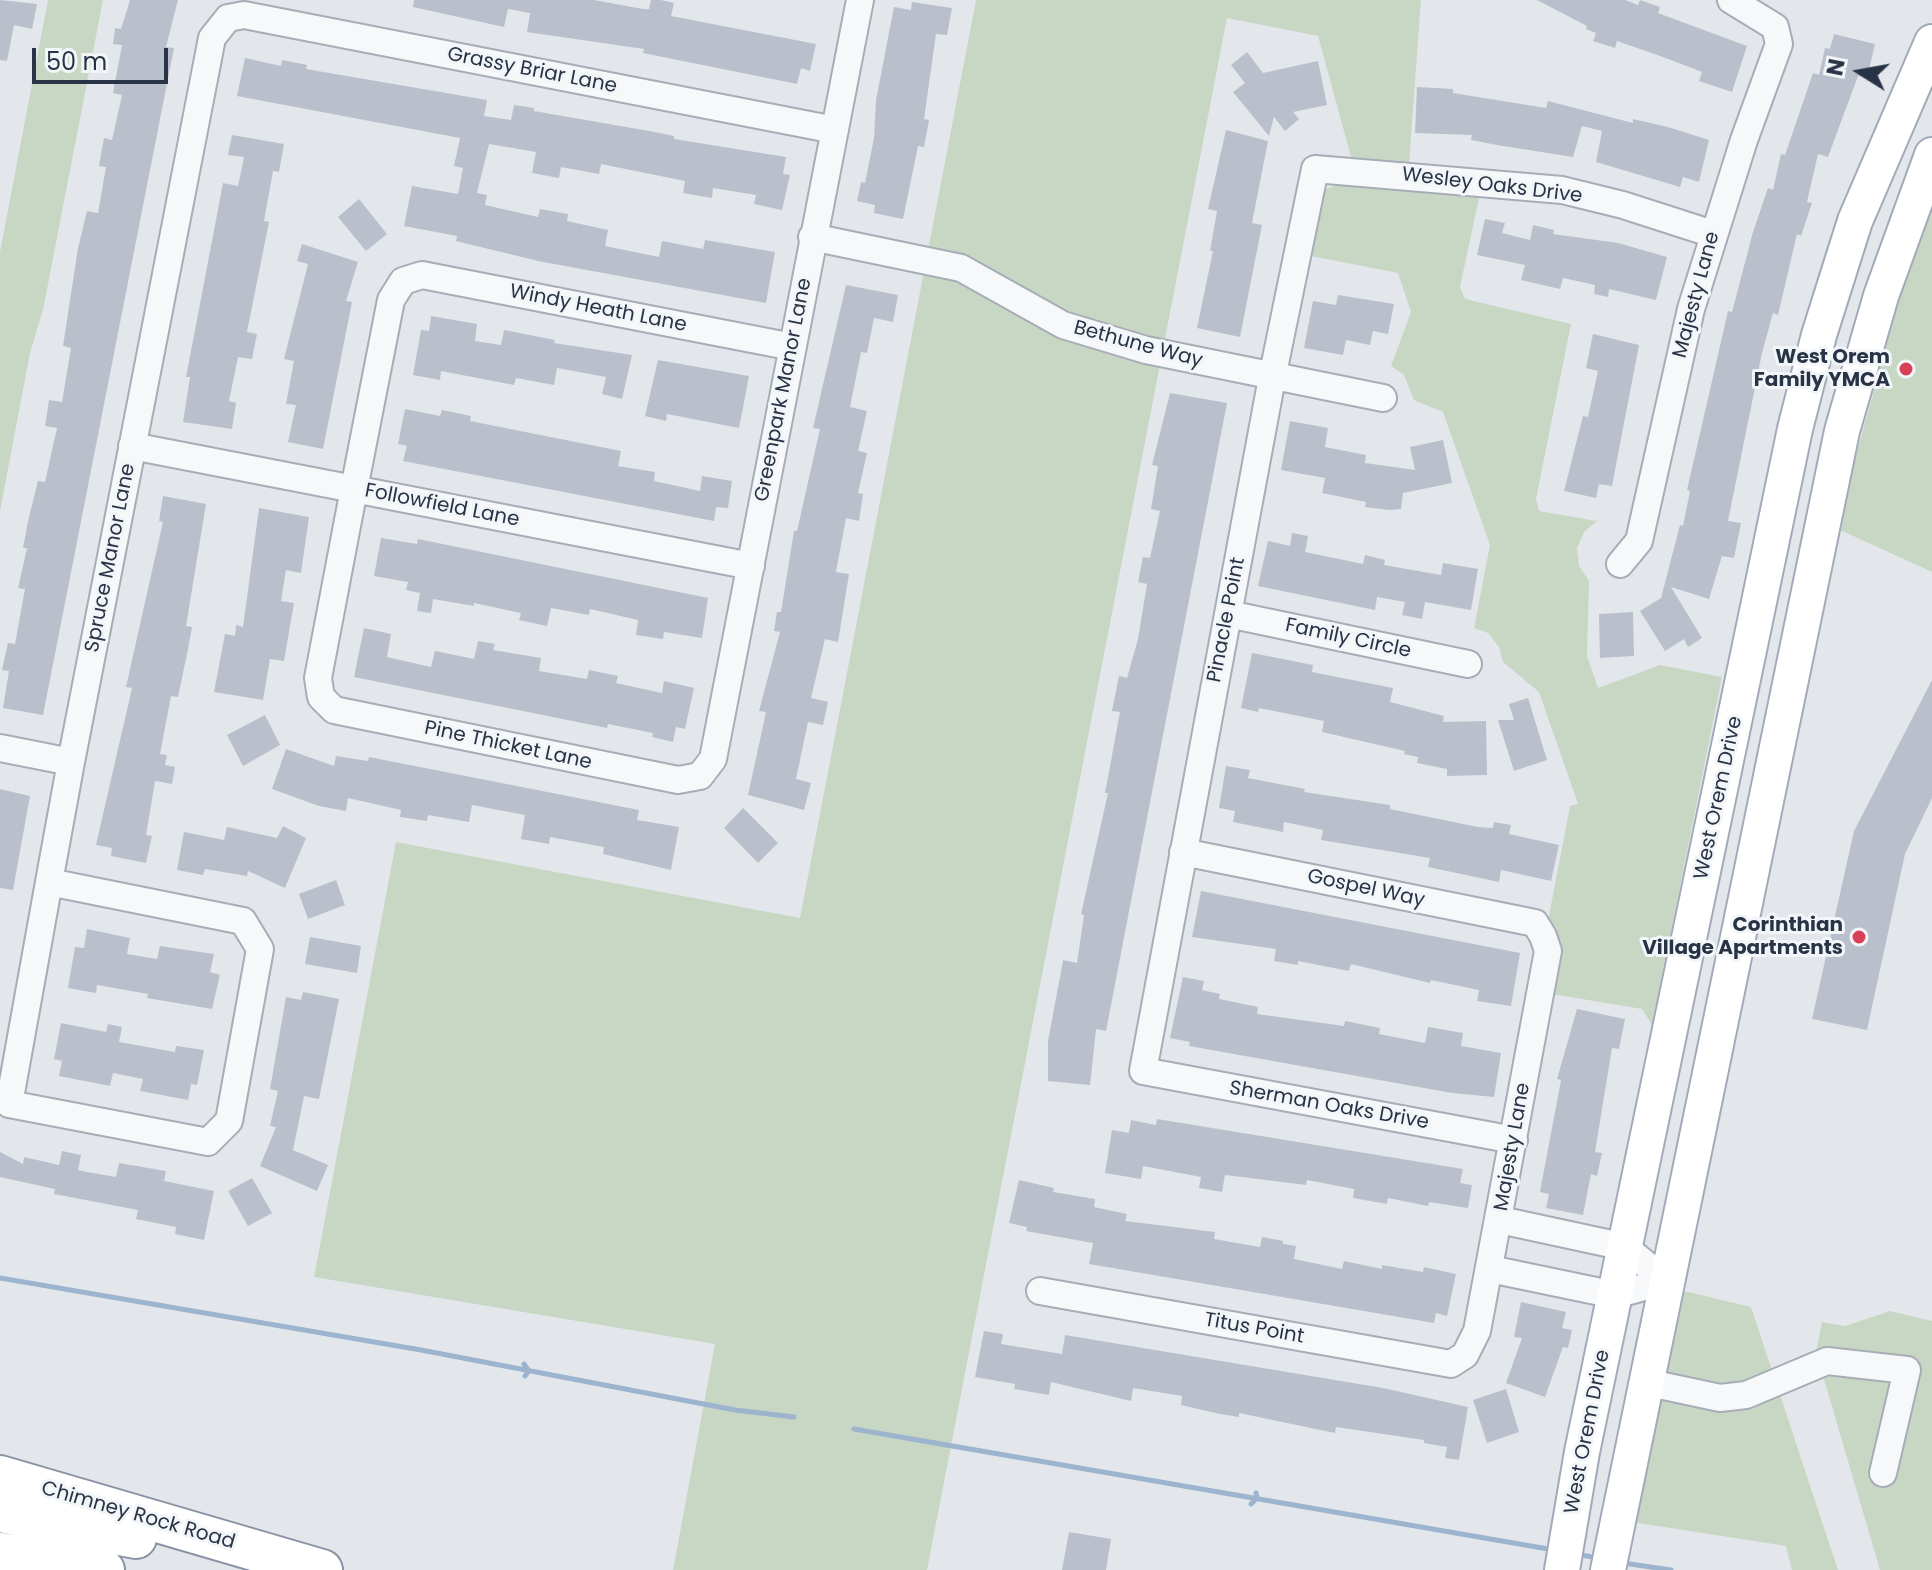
<!DOCTYPE html>
<style>
body{margin:0}
#map{position:relative;width:1932px;height:1570px;overflow:hidden;background:#e3e7ec;font-family:Poppins,sans-serif}
canvas{display:block}
.north{position:absolute;left:1820px;top:32px;width:80px;height:80px;-webkit-text-stroke:6px #f3f6f9;paint-order:stroke;rotate:281deg;font-size:22px;font-weight:700;line-height:32px;text-align:center;color:#293346}
.north::after{content:'';display:block;margin:auto;width:28px;height:36px;background:#293346;clip-path:polygon(50% 0,100% 100%,50% 72%,0 100%)}
.scale{position:absolute;left:32px;top:48px;width:136px;height:36px;box-sizing:border-box;border:4px solid #293346;border-top:0;padding-left:10px;font-size:24px;line-height:28px;white-space:nowrap;color:#293346;-webkit-text-stroke:6px #f3f6f9;paint-order:stroke}
</style>
<div id="map">
<canvas width="1932" height="1570"></canvas>
<div class="north">N</div>
<div class="scale">50 m</div>
</div>
<script>
const ctx = document.querySelector('canvas').getContext('2d');
ctx.lineJoin = 'round';
function fillPath(path, color) {
  ctx.fillStyle = color;
  ctx.fill(path, 'evenodd');
}
function toPath(rows) {
  const path = new Path2D();
  for (const r of rows) {
    path.moveTo(r[0], r[1]);
    for (let i = 2; i < r.length; i += 2) path.lineTo(r[i], r[i + 1]);
  }
  return path;
}
function trace(path, color, width, dash) {
  ctx.strokeStyle = color;
  ctx.lineWidth = width;
  ctx.lineCap = dash ? 'butt' : 'round';
  ctx.setLineDash(dash || []);
  ctx.stroke(path);
}
function write(font, color, halo, rows, align = 'center') {
  ctx.font = font + ' Poppins,sans-serif';
  ctx.lineWidth = 6;
  ctx.setLineDash([]);
  ctx.textBaseline = 'middle';
  ctx.strokeStyle = halo;
  ctx.fillStyle = color;
  for (const [text, x, y, turn = 0] of rows) {
    ctx.save();
    ctx.translate(x, y);
    ctx.rotate((+turn || 0) * Math.PI / 180);
    ctx.textAlign = isNaN(turn) ? turn : align;
    if (halo) ctx.strokeText(text, 0, 0);
    ctx.fillText(text, 0, 0);
    ctx.restore();
  }
}
fillPath(toPath([
 [48,0,103,0,43,310,30,353,0,511,0,252],
 [976,0,1421,0,1409,164,1351,157,1318,36,1227,18,927,1570,673,1570,715,1344,314,1277,396,842,800,918],
 [1345,181,1480,193,1460,287,1465,299,1571,324,1536,499,1539,511,1597,521,1584,532,1577,548,1579,566,1589,581,1587,656,1598,688,1660,665,1722,677,1652,1025,1642,1009,1552,994,1562,954,1559,937,1548,921,1570,806,1578,804,1539,692,1503,662,1499,647,1488,633,1474,628,1490,545,1443,412,1414,400,1404,375,1391,366,1411,312,1398,273,1306,255,1322,191],
 [1932,200,1932,572,1840,530,1852,470,1908,267],
 [1680,1290,1751,1307,1838,1570,1792,1570,1786,1546,1632,1522],
 [1890,1311,1932,1321,1932,1570,1880,1570,1816,1352,1822,1322,1845,1326]
]), '#c8d7c4');
trace(toPath([
 [0,1278,421,1350,735,1410,794,1417],
 [524,1364,529,1371,525,1376],
 [854,1429,1554,1550],
 [1251,1504,1257,1498,1256,1493],
 [1576,1554,1598,1558],
 [1623,1563,1671,1570]
]), '#9cb4ce', 5);
fillPath(toPath([
 [0,0,37,4,32,29,14,25,7,61,0,60],
 [130,0,178,0,166,47,174,48,43,715,3,708,9,671,2,670,8,643,15,644,25,589,18,588,27,548,23,548,28,521,38,481,45,482,57,428,45,426,49,400,62,402,71,348,63,346,78,248,87,211,98,213,106,167,99,166,104,138,112,140,122,95,113,93,122,45,113,44,115,28,121,29],
 [414,0,594,0,643,9,649,9,651,0,661,0,674,3,671,16,816,44,810,71,801,68,797,84,643,53,644,49,527,32,530,13,508,9,504,27,413,7],
 [1537,0,1625,0,1638,5,1640,0,1660,7,1658,13,1747,46,1732,92,1699,81,1702,72,1663,57,1617,41,1615,48,1593,41,1596,33,1586,29,1587,26],
 [912,2,952,8,947,35,936,34,924,119,929,120,924,147,918,146,903,219,874,213,875,205,857,201,861,182,865,183,874,138,876,100,894,7,911,10],
 [1834,34,1875,44,1867,78,1858,76,1828,157,1818,154,1807,202,1812,203,1801,236,1797,234,1778,315,1773,313,1762,353,1728,521,1741,523,1734,558,1722,556,1709,599,1671,587,1702,638,1688,647,1684,639,1665,651,1640,611,1661,598,1680,525,1683,526,1690,491,1687,490,1728,311,1732,312,1753,232,1768,188,1773,190,1781,154,1785,155,1813,73,1819,75,1825,48,1830,49],
 [1247,52,1263,73,1318,61,1327,105,1293,112,1299,119,1285,131,1274,117,1269,136,1233,92,1245,83,1231,65],
 [245,58,281,66,282,60,307,65,306,69,487,100,484,116,511,120,514,105,534,108,534,111,655,132,674,136,674,139,786,157,783,174,790,175,782,210,754,204,756,195,713,188,712,198,683,193,685,181,601,164,599,174,561,167,559,178,532,173,536,152,489,144,477,193,487,195,485,205,538,217,540,209,568,214,567,221,608,230,605,246,659,257,662,241,703,249,705,240,775,252,766,303,538,261,456,241,457,236,404,226,412,186,458,194,463,168,454,166,460,138,237,96],
 [1417,87,1453,89,1453,93,1546,108,1548,101,1633,123,1633,119,1668,127,1709,140,1699,182,1683,177,1680,187,1596,162,1602,131,1582,126,1573,157,1497,145,1471,140,1472,135,1415,133],
 [1226,130,1268,141,1252,223,1262,225,1240,337,1197,328,1213,251,1210,251,1217,211,1208,209],
 [232,135,284,144,279,172,273,171,264,221,269,222,247,332,257,334,252,359,238,357,229,401,236,403,232,429,183,422,190,377,186,377,223,183,238,186,244,157,228,155],
 [359,199,387,234,366,251,338,217],
 [1485,219,1505,223,1502,233,1530,240,1533,225,1554,230,1553,234,1618,243,1667,257,1656,300,1609,289,1608,297,1594,294,1595,285,1563,278,1560,289,1521,280,1525,265,1477,255],
 [302,244,358,262,346,301,352,302,323,449,288,442,296,405,286,404,294,361,284,359,308,264,297,261],
 [846,285,898,295,893,322,874,318,867,353,861,352,850,407,867,411,858,451,867,453,858,493,863,494,859,521,846,518,836,572,849,574,838,642,825,639,811,698,828,702,823,725,808,722,796,779,811,783,804,810,748,795,766,712,759,711,780,632,774,631,777,612,781,612,794,531,797,531,820,429,813,428],
 [1338,295,1394,304,1388,334,1373,331,1370,345,1346,340,1343,355,1304,348,1313,301,1336,305],
 [431,316,477,324,475,341,501,345,504,330,555,340,554,343,632,355,622,399,602,394,606,377,557,368,554,385,516,378,514,385,441,371,440,380,413,375,421,330,429,331],
 [1593,334,1639,345,1612,486,1599,484,1596,498,1564,491,1583,416,1588,417,1598,371,1586,368],
 [658,360,749,376,739,428,667,414,666,421,645,416],
 [1170,393,1227,403,1106,1031,1096,1029,1090,1085,1048,1081,1048,1041,1060,977,1063,960,1077,963,1084,915,1081,914,1108,793,1105,793,1120,712,1112,711,1119,676,1127,678,1138,639,1147,584,1138,582,1143,557,1150,558,1160,511,1151,509,1158,466,1152,465],
 [405,409,440,416,442,410,471,416,470,421,621,451,618,466,655,472,654,481,700,491,702,476,732,481,728,508,716,507,714,521,403,461,407,446,398,444],
 [1290,421,1328,428,1325,447,1366,455,1365,463,1415,470,1410,447,1443,440,1452,483,1403,493,1401,509,1389,510,1365,507,1366,502,1322,493,1325,478,1281,470],
 [163,496,206,504,186,626,192,627,187,654,178,697,171,696,160,754,167,755,165,765,175,767,172,784,155,781,146,835,152,836,146,863,111,856,112,848,96,845,132,688,126,687,163,522,159,521],
 [259,508,309,517,301,573,286,570,281,601,294,603,284,661,270,659,263,700,214,692,225,634,235,636,236,625,243,627],
 [1292,533,1308,536,1305,552,1363,564,1365,555,1385,560,1384,565,1441,575,1443,563,1478,569,1471,610,1425,602,1422,619,1402,615,1405,602,1377,597,1375,610,1258,586,1268,541,1290,546],
 [381,538,417,544,418,539,708,598,702,638,664,632,663,639,636,635,638,620,590,609,589,615,551,608,547,626,519,620,521,613,474,603,474,606,433,599,431,613,417,611,420,593,406,590,408,582,374,576],
 [1633,612,1634,656,1600,658,1599,614],
 [364,628,391,634,387,657,431,667,435,651,474,659,478,641,495,644,493,650,541,658,539,671,587,679,589,670,618,676,616,683,662,693,664,681,694,688,685,729,676,727,673,742,652,737,653,733,608,724,607,728,354,677],
 [1252,653,1313,665,1312,672,1393,688,1390,702,1444,716,1443,722,1486,721,1487,775,1447,776,1447,769,1417,763,1418,757,1404,754,1405,751,1322,732,1324,721,1259,708,1258,712,1241,708],
 [1932,680,1932,798,1905,854,1867,1030,1812,1019,1854,831],
 [1528,698,1547,760,1514,771,1498,720,1514,720,1509,704],
 [265,715,280,745,243,766,227,735],
 [286,749,334,766,336,756,368,761,369,757,639,810,637,820,679,827,671,870,603,854,604,847,550,837,549,844,521,839,525,815,472,805,469,822,428,815,427,821,400,817,401,810,348,798,346,811,319,806,272,789],
 [1226,766,1250,770,1248,778,1305,789,1304,792,1390,805,1390,809,1478,827,1493,828,1494,822,1511,825,1509,834,1559,845,1551,881,1501,870,1499,882,1428,867,1430,858,1321,840,1323,830,1284,822,1283,832,1233,822,1235,811,1219,808],
 [0,789,30,796,13,890,0,888],
 [743,808,778,843,758,863,724,828],
 [283,826,306,838,285,888,248,871,247,876,205,869,203,875,177,870,184,832,224,840,227,827,277,838],
 [336,880,345,905,308,919,299,894],
 [1201,891,1520,953,1511,1006,1477,1001,1479,990,1431,980,1430,983,1351,964,1349,971,1298,961,1298,965,1274,961,1276,949,1192,937],
 [87,929,130,938,127,954,157,959,160,946,214,954,210,972,220,975,212,1009,147,998,148,994,97,985,96,993,68,988,75,947,84,948],
 [310,937,361,946,357,973,305,964],
 [1183,977,1204,981,1202,990,1220,994,1219,999,1258,1007,1257,1014,1344,1026,1345,1021,1380,1028,1379,1034,1425,1043,1428,1027,1463,1033,1461,1046,1501,1053,1494,1097,1452,1093,1189,1046,1190,1042,1170,1038],
 [303,992,339,999,319,1099,304,1096,293,1150,328,1165,317,1191,260,1166,276,1127,270,1126,278,1091,270,1089,286,997,301,1000],
 [1577,1009,1625,1019,1619,1049,1612,1048,1595,1152,1602,1153,1597,1176,1591,1174,1583,1215,1546,1208,1549,1194,1540,1192,1561,1080,1557,1079],
 [61,1023,106,1032,108,1024,122,1027,119,1042,175,1052,176,1046,204,1050,197,1085,191,1084,188,1100,140,1091,143,1079,113,1073,110,1086,59,1076,62,1061,54,1059],
 [1157,1119,1463,1169,1460,1183,1472,1185,1468,1208,1429,1202,1428,1206,1388,1198,1387,1204,1353,1198,1354,1189,1307,1180,1306,1185,1225,1175,1222,1192,1199,1188,1201,1177,1143,1166,1141,1179,1105,1173,1112,1130,1129,1133,1131,1120,1156,1125],
 [62,1151,81,1155,78,1170,87,1172,116,1177,119,1163,166,1171,164,1181,214,1191,204,1240,175,1234,176,1227,136,1219,138,1210,54,1194,55,1189,0,1177,0,1152,23,1164,24,1157,59,1165],
 [252,1178,272,1213,248,1226,228,1191],
 [1019,1180,1054,1188,1053,1192,1095,1199,1094,1207,1127,1214,1125,1221,1215,1232,1214,1239,1260,1247,1262,1237,1283,1241,1283,1244,1296,1246,1294,1259,1342,1269,1344,1261,1382,1269,1382,1265,1423,1272,1424,1267,1456,1274,1447,1316,1436,1313,1434,1323,1089,1264,1093,1243,1026,1231,1027,1227,1009,1223],
 [1521,1302,1566,1312,1562,1328,1572,1330,1568,1348,1563,1347,1545,1397,1506,1383,1522,1338,1514,1337],
 [984,1331,1003,1334,1001,1344,1062,1354,1065,1335,1383,1388,1468,1407,1459,1460,1445,1458,1447,1447,1424,1443,1424,1440,1336,1427,1335,1433,1239,1413,1239,1417,1220,1414,1181,1405,1182,1396,1133,1388,1131,1401,1051,1382,1049,1395,1014,1389,1015,1384,975,1377],
 [1506,1389,1519,1432,1487,1443,1473,1400],
 [1069,1532,1111,1539,1106,1570,1062,1570]
]), '#bac0cb');
const minor = toPath([
 [812,237,961,268,1063,325,1146,350,1383,398],
 [793,347,422,275,403,281,391,300,354,489,318,678,321,697,334,710,678,780,700,776,713,759,860,0],
 [132,446,751,566],
 [1620,564,1639,541,1691,309,1744,140,1779,44,1775,27,1731,0],
 [1228,614,1468,664],
 [0,748,71,762],
 [49,882,243,921,260,949,229,1121,208,1142,9,1104,49,882,71,762,212,38,228,18,244,15,835,130],
 [1514,1140,1143,1071,1272,378,1315,169,1562,190,1623,205,1713,234],
 [1500,1220,1625,1247,1666,1281],
 [1490,1269,1615,1295,1666,1281],
 [1040,1291,1451,1364,1465,1355,1477,1331,1548,951,1543,936,1535,923,1183,852],
 [1645,1382,1720,1398,1746,1395,1827,1361,1907,1370,1883,1473]
]);
const major = toPath([
 [1562,1570,1582,1452,1795,429,1819,335,1855,221,1932,42],
 [1608,1570,1842,431,1881,296,1932,155]
]);
const highway = toPath([
 [0,1476,322,1570],
 [0,1512,136,1538],
 [0,1553,104,1570]
]);
trace(minor, '#a7adb7', 30);
trace(major, '#a2aab9', 38);
trace(highway, '#8993a4', 44);
trace(minor, '#f6f8fa', 26);
trace(major, '#fff', 34);
trace(highway, '#fff', 40);
for (const [x, y, r, color] of [
 [1906,369,8,"#d84155"],
 [1859,937,8,"#d84155"]
]) {
  const dot = new Path2D();
  dot.arc(x, y, r, 0, 2 * Math.PI);
  ctx.fillStyle = color;
  ctx.fill(dot);
  trace(dot, '#f3f6f9', 3);
}
write('20px', '#293346', '#f3f6f9', [
 ["Grassy Briar Lane",532,71,11],
 ["Wesley Oaks Drive",1492,186,7],
 ["Majesty Lane",1697,295,-75],
 ["Windy Heath Lane",598,309,11],
 ["Bethune Way",1138,345,15],
 ["Greenpark Manor Lane",784,390,-79],
 ["Followfield Lane",442,506,11],
 ["Spruce Manor Lane",111,558,-79],
 ["Pinacle Point",1227,620,-79],
 ["Family Circle",1348,639,12],
 ["Pine Thicket Lane",508,746,12],
 ["West Orem Drive",1719,798,-78],
 ["Gospel Way",1366,889,12],
 ["Sherman Oaks Drive",1329,1106,10],
 ["Majesty Lane",1513,1147,-80],
 ["Titus Point",1254,1329,10],
 ["West Orem Drive",1588,1432,-79],
 ["Chimney Rock Road",138,1516,16]
]);
write('bold 20px', '#293346', '#f3f6f9', [
 ["West Orem",1890,358],
 ["Family YMCA",1890,381],
 ["Corinthian",1843,926],
 ["Village Apartments",1843,949]
], 'right');
</script>
